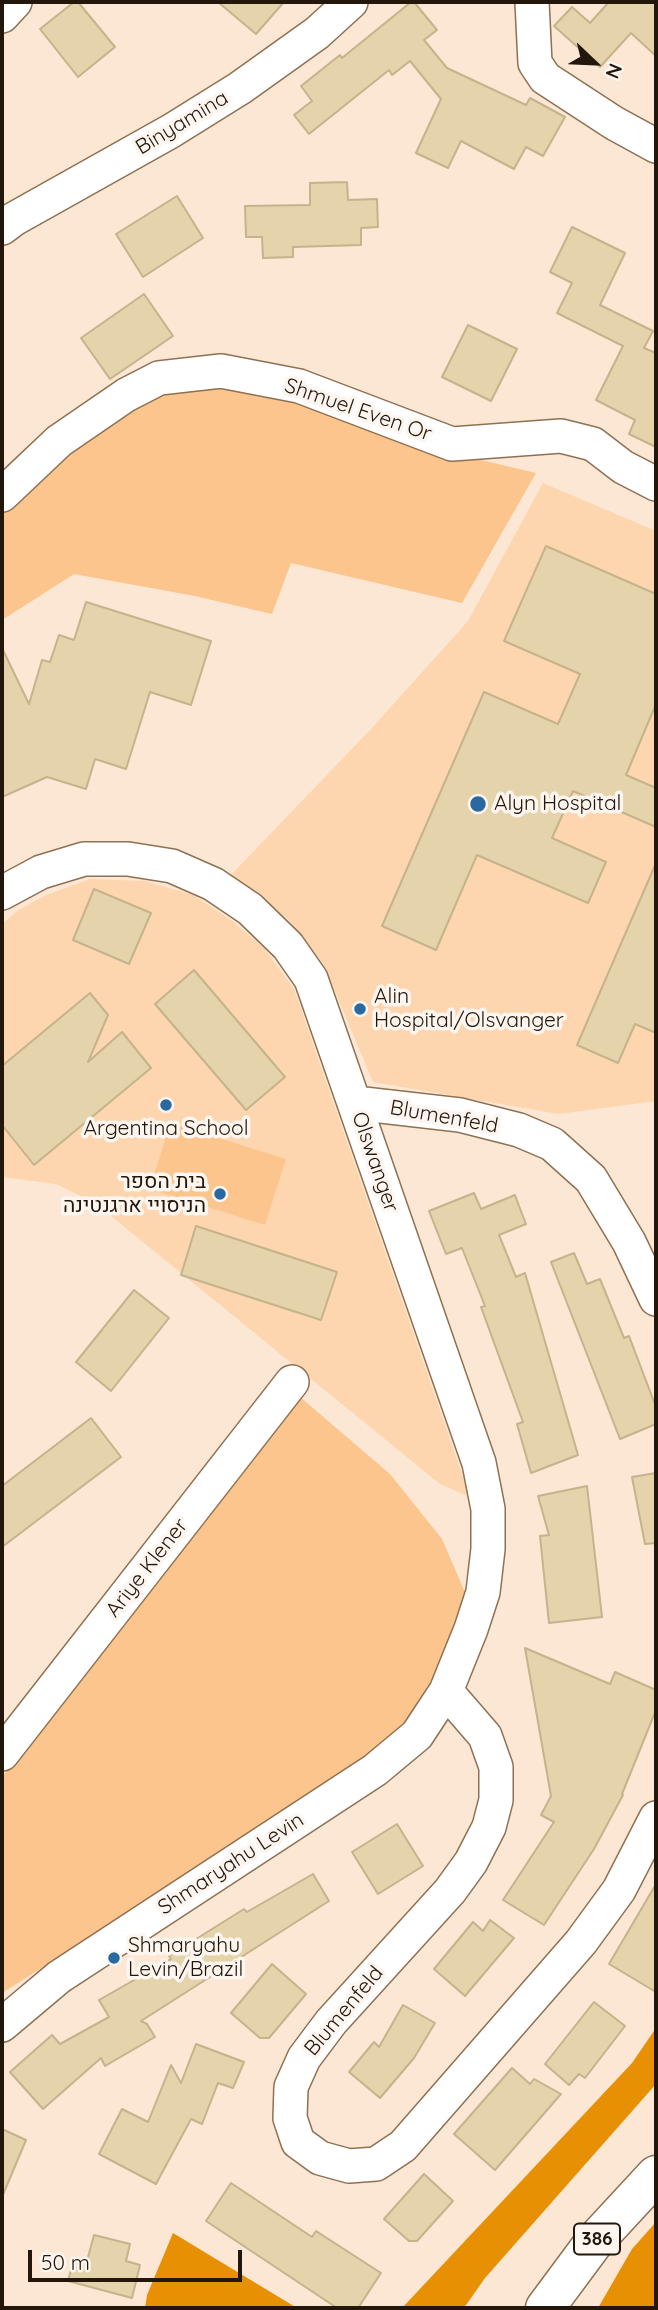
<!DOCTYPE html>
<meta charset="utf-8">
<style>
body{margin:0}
#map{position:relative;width:658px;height:2310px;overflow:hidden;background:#fbe7d3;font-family:Quicksand,sans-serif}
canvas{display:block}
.frame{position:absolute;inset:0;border:4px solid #22170a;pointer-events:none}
.north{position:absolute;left:560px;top:28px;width:70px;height:70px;-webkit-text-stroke:5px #fdf6f0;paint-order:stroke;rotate:113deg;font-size:19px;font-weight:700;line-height:28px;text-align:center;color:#22170a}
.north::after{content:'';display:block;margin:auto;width:24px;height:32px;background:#22170a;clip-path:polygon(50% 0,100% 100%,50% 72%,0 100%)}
.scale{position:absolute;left:28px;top:2250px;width:214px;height:32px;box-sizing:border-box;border:4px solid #22170a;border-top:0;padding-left:9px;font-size:21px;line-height:24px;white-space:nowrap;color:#22170a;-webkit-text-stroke:5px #fdf6f0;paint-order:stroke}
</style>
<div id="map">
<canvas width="658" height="2310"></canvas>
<div class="frame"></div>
<div class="north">N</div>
<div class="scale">50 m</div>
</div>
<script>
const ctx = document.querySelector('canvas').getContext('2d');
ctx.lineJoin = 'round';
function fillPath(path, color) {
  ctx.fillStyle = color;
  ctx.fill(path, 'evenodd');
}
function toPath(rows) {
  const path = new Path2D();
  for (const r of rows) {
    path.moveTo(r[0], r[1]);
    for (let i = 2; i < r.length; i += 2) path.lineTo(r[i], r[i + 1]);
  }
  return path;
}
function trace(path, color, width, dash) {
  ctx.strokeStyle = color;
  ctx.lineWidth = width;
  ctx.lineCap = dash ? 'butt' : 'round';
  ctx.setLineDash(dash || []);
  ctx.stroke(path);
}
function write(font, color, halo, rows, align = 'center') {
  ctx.font = font + ' Quicksand,Heebo,sans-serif';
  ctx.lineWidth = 7;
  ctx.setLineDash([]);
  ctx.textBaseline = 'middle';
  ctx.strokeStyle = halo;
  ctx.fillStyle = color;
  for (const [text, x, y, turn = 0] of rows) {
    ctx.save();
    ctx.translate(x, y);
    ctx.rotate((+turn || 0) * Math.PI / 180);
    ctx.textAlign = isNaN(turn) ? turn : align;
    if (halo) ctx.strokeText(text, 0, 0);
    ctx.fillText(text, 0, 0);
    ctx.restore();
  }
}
fillPath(toPath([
 [543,483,656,531,656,1101,559,1114,373,1082,324,965,287,918,228,878,371,729,468,621],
 [90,879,145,881,193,895,231,920,264,948,294,989,470,1497,440,1484,95,1203,56,1184,2,1177,2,924,17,911,46,895]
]), '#fdd6af');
fillPath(toPath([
 [241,384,452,453,536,473,462,603,291,563,272,614,195,596,74,574,2,620,2,504,103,422,168,387],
 [170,1123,286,1159,265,1225,150,1189],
 [299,1396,390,1474,442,1539,467,1597,432,1679,404,1723,334,1783,2,1993,2,1777]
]), '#fbc58d');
fillPath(toPath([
 [656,2028,656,2084,485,2278,464,2308,402,2308,632,2063],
 [656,2222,656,2308,598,2308,632,2249],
 [173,2233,297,2308,145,2308,147,2295]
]), '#e79003');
const building = toPath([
 [74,2,78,2,115,47,78,77,40,29,74,2],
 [218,2,284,2,256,34,218,2],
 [411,2,414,2,437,30,424,40,447,68,526,105,530,98,565,117,543,156,526,147,514,169,461,141,448,168,416,153,441,99,410,61,392,75,389,70,309,134,294,115,312,101,301,86,340,55,342,58,411,2],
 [609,2,656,2,656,56,631,33,600,67,554,26,572,7,590,23,609,2],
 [347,182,348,200,377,199,378,227,361,228,361,245,293,247,293,257,263,258,262,237,246,237,245,206,310,205,310,183,347,182],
 [177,196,203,238,143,277,116,234,177,196],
 [572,227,625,253,600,305,653,331,644,348,656,353,656,447,629,434,635,420,596,400,623,346,557,313,572,283,550,272,572,227],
 [144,294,173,336,110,379,81,338,144,294],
 [468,325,517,349,491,401,442,377,468,325],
 [546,546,656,594,656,704,626,775,656,788,656,827,573,791,552,838,606,862,588,903,477,855,436,950,382,926,484,692,558,724,580,674,504,641,546,546],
 [86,602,211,641,191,705,150,692,126,769,95,759,86,789,47,777,2,797,2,648,29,704,42,660,50,662,59,635,74,640,86,602],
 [656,863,656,1033,635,1024,618,1063,577,1045,656,863],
 [94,889,151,913,129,964,73,940,94,889],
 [194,970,285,1077,246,1110,155,1004,194,970],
 [90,993,108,1015,88,1062,122,1032,151,1068,34,1165,2,1125,2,1066,90,993],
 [474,1193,481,1209,515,1195,519,1206,526,1224,499,1235,516,1277,525,1273,578,1455,531,1473,517,1424,523,1422,481,1307,485,1306,462,1248,446,1254,429,1211,474,1193],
 [196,1226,337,1272,321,1320,181,1275,196,1226],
 [574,1253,587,1284,600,1279,624,1338,629,1336,656,1407,656,1424,620,1439,551,1262,574,1253],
 [134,1290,169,1318,111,1391,76,1362,134,1290],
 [91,1418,121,1457,2,1547,2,1486,91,1418],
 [656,1473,656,1543,645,1544,632,1477,656,1473],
 [587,1486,602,1617,549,1623,540,1536,549,1535,538,1496,587,1486],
 [525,1648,610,1684,615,1672,656,1690,656,1710,622,1794,623,1795,594,1849,544,1925,503,1900,554,1822,541,1815,551,1796,525,1648],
 [397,1824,423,1866,378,1894,352,1852,397,1824],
 [313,1874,329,1901,141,2021,147,2024,155,2037,105,2066,101,2058,43,2109,10,2072,52,2035,60,2044,109,2017,99,2000,171,1959,169,1956,244,1909,247,1912,313,1874],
 [656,1884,656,1992,609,1964,656,1884],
 [490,1920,514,1938,465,1996,434,1969,473,1922,483,1931,490,1920],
 [272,1964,306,1994,269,2038,260,2038,231,2013,272,1964],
 [594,2002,625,2026,585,2078,579,2074,569,2085,545,2064,594,2002],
 [403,2005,435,2023,414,2058,380,2098,349,2072,374,2042,379,2047,403,2005],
 [196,2044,244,2062,233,2088,218,2083,202,2124,191,2119,156,2184,99,2154,122,2109,148,2122,171,2065,181,2083,196,2044],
 [512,2068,530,2084,534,2079,561,2094,495,2170,454,2134,512,2068],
 [2,2129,26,2140,2,2197,2,2129],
 [424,2174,453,2201,417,2241,409,2241,384,2219,424,2174],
 [231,2183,312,2237,316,2231,381,2273,358,2308,337,2308,206,2221,231,2183],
 [94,2235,130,2244,126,2261,140,2265,132,2298,68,2281,74,2258,87,2261,94,2235]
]);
fillPath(building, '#e5d3ab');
trace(building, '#c4b38b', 2);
const minor = toPath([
 [532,2,535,63,545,78,614,123,656,146],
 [2,16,15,2],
 [2,228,14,219,171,131,240,88,317,33,351,2],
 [2,495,59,441,126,395,159,378,221,371,299,386,452,444,561,436,593,444,623,467,656,484],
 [2,893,41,872,84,859,128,859,172,866,213,884,250,909,288,946,311,979,479,1463,488,1509,488,1549,483,1592,471,1629,446,1691,417,1735,375,1770,59,1977,2,2025],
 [355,1103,460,1115,519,1130,552,1144,591,1179,629,1242,656,1299],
 [446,1691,485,1736,496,1767,496,1800,489,1827,471,1862,450,1891,331,2022,304,2058,291,2087,290,2118,298,2142,320,2158,349,2166,376,2164,403,2146,581,1942,619,1890,656,1818],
 [2,1754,292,1382]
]);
const primary = toPath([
 [545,2308,594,2242,656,2175]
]);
trace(minor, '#8e7152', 36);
trace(primary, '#8e7152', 41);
trace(minor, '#fff', 33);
trace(primary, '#fff', 38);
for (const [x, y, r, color] of [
 [478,804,9,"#29699f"],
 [360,1009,7,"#29699f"],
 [166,1105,7,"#29699f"],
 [220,1194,7,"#29699f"],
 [114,1958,7,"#29699f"]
]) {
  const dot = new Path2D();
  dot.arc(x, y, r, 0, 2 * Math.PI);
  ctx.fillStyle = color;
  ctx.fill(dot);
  trace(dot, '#fdf6f0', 2.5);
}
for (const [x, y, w] of [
 [597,2239,46]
]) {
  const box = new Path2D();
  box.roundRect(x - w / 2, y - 15.5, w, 31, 5);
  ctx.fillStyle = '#fdf6f0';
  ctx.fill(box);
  trace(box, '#22170a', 2);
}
write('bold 19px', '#22170a', null, [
 ["386",597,2239]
]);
write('21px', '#22170a', '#fdf6f0', [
 ["Binyamina",182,123,-31],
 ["Shmuel Even Or",358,410,19],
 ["Blumenfeld",444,1117,10],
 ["Olswanger",375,1162,71],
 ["Ariye Klener",147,1568,-52],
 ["Shmaryahu Levin",231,1864,-33],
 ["Blumenfeld",344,2011,-50]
]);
write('21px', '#22170a', '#fdf6f0', [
 ["Alyn Hospital",494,804],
 ["Alin",374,997],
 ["Hospital/Olsvanger",374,1021],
 ["Argentina School",166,1129,"center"],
 ["בית הספר",206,1182,"right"],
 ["הניסויי ארגנטינה",206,1206,"right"],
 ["Shmaryahu",128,1946],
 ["Levin/Brazil",128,1970]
], 'left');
</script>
